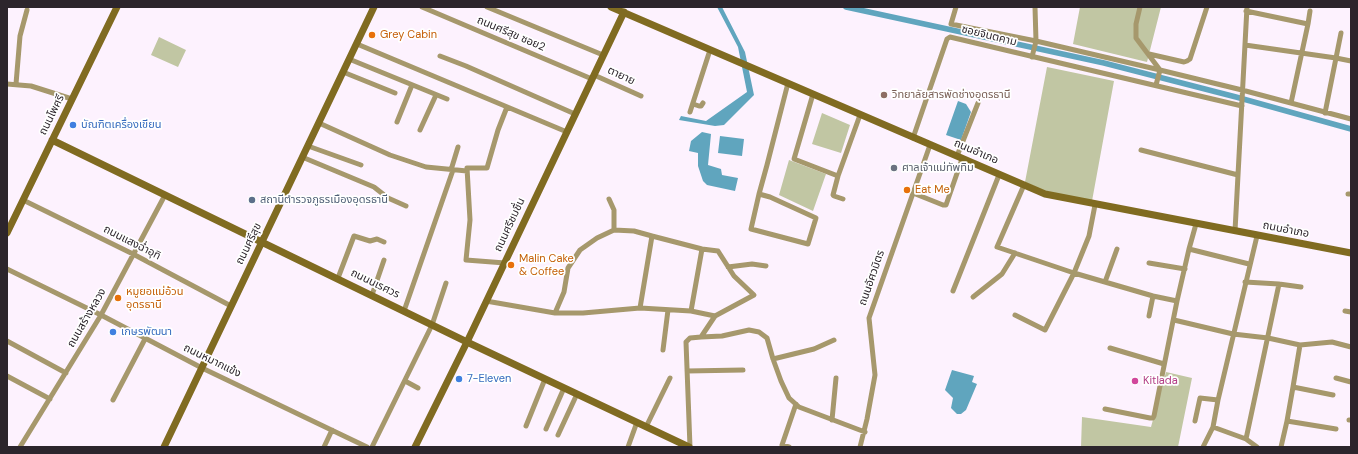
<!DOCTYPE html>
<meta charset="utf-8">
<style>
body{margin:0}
#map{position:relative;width:1358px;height:454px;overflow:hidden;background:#fdf2fe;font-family:"DM Sans",sans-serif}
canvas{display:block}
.frame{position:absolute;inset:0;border:8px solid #2c252c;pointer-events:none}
</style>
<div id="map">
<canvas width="1358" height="454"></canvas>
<div class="frame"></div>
</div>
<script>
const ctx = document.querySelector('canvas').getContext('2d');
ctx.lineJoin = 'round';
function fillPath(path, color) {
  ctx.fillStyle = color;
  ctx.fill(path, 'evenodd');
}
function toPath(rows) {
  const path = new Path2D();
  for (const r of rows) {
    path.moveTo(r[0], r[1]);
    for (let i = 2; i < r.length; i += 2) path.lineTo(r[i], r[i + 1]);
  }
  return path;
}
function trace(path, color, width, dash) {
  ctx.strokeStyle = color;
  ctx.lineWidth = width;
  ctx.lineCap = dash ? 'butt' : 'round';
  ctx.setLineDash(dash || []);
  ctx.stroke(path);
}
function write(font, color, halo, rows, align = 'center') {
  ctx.font = font + ' "DM Sans","Noto Sans Thai",sans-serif';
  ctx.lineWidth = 3.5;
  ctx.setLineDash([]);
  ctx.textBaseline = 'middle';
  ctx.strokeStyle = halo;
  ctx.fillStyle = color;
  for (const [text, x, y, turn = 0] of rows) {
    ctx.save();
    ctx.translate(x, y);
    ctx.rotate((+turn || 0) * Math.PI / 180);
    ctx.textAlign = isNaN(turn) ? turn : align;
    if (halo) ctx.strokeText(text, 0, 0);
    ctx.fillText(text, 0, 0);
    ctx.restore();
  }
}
fillPath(toPath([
 [1080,7,1161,7,1147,62,1073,44],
 [159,37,186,50,178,67,151,55],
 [1047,67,1114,81,1092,201,1045,191,1025,182],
 [822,113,850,125,841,153,812,144],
 [789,160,826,174,813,211,779,195],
 [1166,372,1192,378,1178,447,1081,447,1082,417,1151,427]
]), '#c1c6a3');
fillPath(toPath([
 [717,7,722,7,745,52,754,95,724,125,715,126,679,120,681,116,706,121,747,92,738,47],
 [958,101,966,104,971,112,961,140,946,135],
 [702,132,711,134,708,165,721,169,722,175,738,178,735,191,707,185,703,181,698,166,698,153,689,151,691,141],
 [720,136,744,139,742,156,718,153],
 [952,370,974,376,972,382,977,384,966,410,961,414,957,414,951,408,953,398,945,390]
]), '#60a5be');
trace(toPath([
 [846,7,1104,63,1236,97,1351,129]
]), '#60a5be', 5.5);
trace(toPath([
 [422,7,592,79],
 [487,7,603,55],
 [956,7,951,24,1036,41,1160,70,1242,90,1351,119],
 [1140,7,1136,24,1136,38,1160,70,1156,85],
 [1246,11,1308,24,1310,11],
 [1341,33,1336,58,1351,61],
 [357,44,567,132],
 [1245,45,1336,58,1325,113],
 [1149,54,1184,62,1187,61,1190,59,1207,7],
 [440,56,466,66,575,114],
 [1032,57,1036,41,1035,7],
 [349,59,447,99],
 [343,72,395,93],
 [594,75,641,96],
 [7,84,31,86,72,99],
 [16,84,20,36,27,10],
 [813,94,794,159,838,176,860,115],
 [1291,103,1308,24],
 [693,104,699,106,701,106,703,103],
 [690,112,710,50],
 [397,122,412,85],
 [319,123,390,155,426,167,467,171],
 [420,130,436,95],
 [913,138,947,39,950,37,1242,106],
 [308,146,361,165],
 [1141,150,1238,175],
 [957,156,978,103],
 [302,157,374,187,388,198,406,206],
 [451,170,458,147],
 [838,176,833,195,834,196,843,199],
 [1024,185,997,247,1074,273,1153,296,1177,301,1189,249,1196,224],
 [913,193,943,205,946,205,962,159],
 [759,194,770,197,816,218,808,244,751,229,759,194,767,165,788,83],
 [1348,194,1351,194],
 [609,199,614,210,614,230],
 [23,200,133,254,231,306],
 [1235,231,1247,7],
 [652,236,702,249,718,251,734,276,754,295,715,316,701,337,690,338,686,342,690,447],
 [1189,249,1249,264],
 [505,263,466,260,470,220,467,168,487,168,498,130,507,107],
 [1149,263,1185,269],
 [728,267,752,264,766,266],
 [7,269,101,315,202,368,367,447],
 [338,278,354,236,370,241,377,239,384,242],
 [1105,282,1117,249],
 [1279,284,1301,287],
 [953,291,999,175],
 [372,295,384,260],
 [973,297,1002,274,1015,253],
 [486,301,555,313,583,313,640,308,652,236,634,231,614,230,597,238,580,250,568,268,564,292,555,313],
 [640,308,691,311,702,249],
 [404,311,453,170],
 [691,311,715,316],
 [1345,311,1351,312],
 [1015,315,1045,330,1074,273,1089,236,1095,205],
 [1149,316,1153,296],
 [1174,320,1233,334,1268,338,1300,345,1332,342,1351,347],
 [701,337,722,336,749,330,759,332,767,338,773,359,814,349,834,340],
 [7,341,66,373],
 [1300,345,1293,387,1333,395],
 [1110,348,1164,364],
 [663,350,668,310],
 [773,359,781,381,789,398,799,407,865,432],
 [687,371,743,370],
 [7,376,50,399],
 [1336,378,1351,382],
 [405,381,418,388],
 [1293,387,1287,421,1336,429],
 [113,400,145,339],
 [1105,409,1150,418,1153,418,1154,416,1177,301],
 [832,420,836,378],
 [1349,420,1351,420],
 [1195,421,1200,398,1218,400],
 [526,426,545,379],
 [646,427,670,378],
 [1213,427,1246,439,1279,284,1245,282],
 [546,429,564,388],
 [558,435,577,394],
 [1246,439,1257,447],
 [20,447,101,315,165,195],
 [324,447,332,430],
 [372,447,432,325,446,283],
 [628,447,637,422],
 [789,447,782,445,796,404],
 [860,447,867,419,875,375,869,318,930,145],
 [1203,447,1213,427,1218,400,1257,236],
 [1281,447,1287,421]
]), '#a6986c', 5);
trace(toPath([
 [611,7,1045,194,1351,253],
 [52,140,467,342,689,447],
 [7,233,117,7],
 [164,447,374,7],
 [415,447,467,342,624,12]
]), '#806b21', 7);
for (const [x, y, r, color] of [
 [372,35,4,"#e8710a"],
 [884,95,4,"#8d6e63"],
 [73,125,4,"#3f7fe0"],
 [894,168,4,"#6b7280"],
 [907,190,4,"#e8710a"],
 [252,200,4,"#5c6f8a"],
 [511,265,4,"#e8710a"],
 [118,298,4,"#e8710a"],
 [113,332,4,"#3f7fe0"],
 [459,379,4,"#3f7fe0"],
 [1135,381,4,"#d1479c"]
]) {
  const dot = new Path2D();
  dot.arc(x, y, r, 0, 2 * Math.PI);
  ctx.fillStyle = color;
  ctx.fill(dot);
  trace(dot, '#fff', 1.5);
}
write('11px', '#2c252c', '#fff', [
 ["ถนนศรีสุข ซอย2",511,34,23],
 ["ซอยจินตคาม",989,36,14],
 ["ตายาย",621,76,25],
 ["ถนนโพศรี",52,115,-64],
 ["ถนนอำเภอ",976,152,23],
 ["ถนนศรีชมชื่น",510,225,-65],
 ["ถนนอำเภอ",1286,230,11],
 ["ถนนแสงฉ่ำอุทิ",132,243,27],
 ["ถนนศรีสุข",249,244,-64],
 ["ถนนอัศวมิตร",872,278,-71],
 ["ถนนนเรศวร",375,284,26],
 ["ถนนสร้างหลวง",87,318,-60],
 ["ถนนหมากแข้ง",212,361,26]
]);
write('11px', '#c56008', '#fff', [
 ["Grey Cabin",380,35],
 ["Eat Me",915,190],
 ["Malin Cake",519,259],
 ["& Coffee",519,272],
 ["หมูยอแม่อ้วน",126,292],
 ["อุดรธานี",126,305]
], 'left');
write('11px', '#785e54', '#fff', [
 ["วิทยาลัยสารพัดช่างอุดรธานี",892,95]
], 'left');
write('11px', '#366cbe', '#fff', [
 ["บัณฑิตเครื่องเขียน",81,125],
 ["เกษรพัฒนา",121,332],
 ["7-Eleven",467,379]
], 'left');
write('11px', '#5b616d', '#fff', [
 ["ศาลเจ้าแม่ทัพทิม",902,168]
], 'left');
write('11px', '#4e5e75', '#fff', [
 ["สถานีตำรวจภูธรเมืองอุดรธานี",260,200]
], 'left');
write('11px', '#b23c85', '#fff', [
 ["Kitlada",1143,381]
], 'left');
</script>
